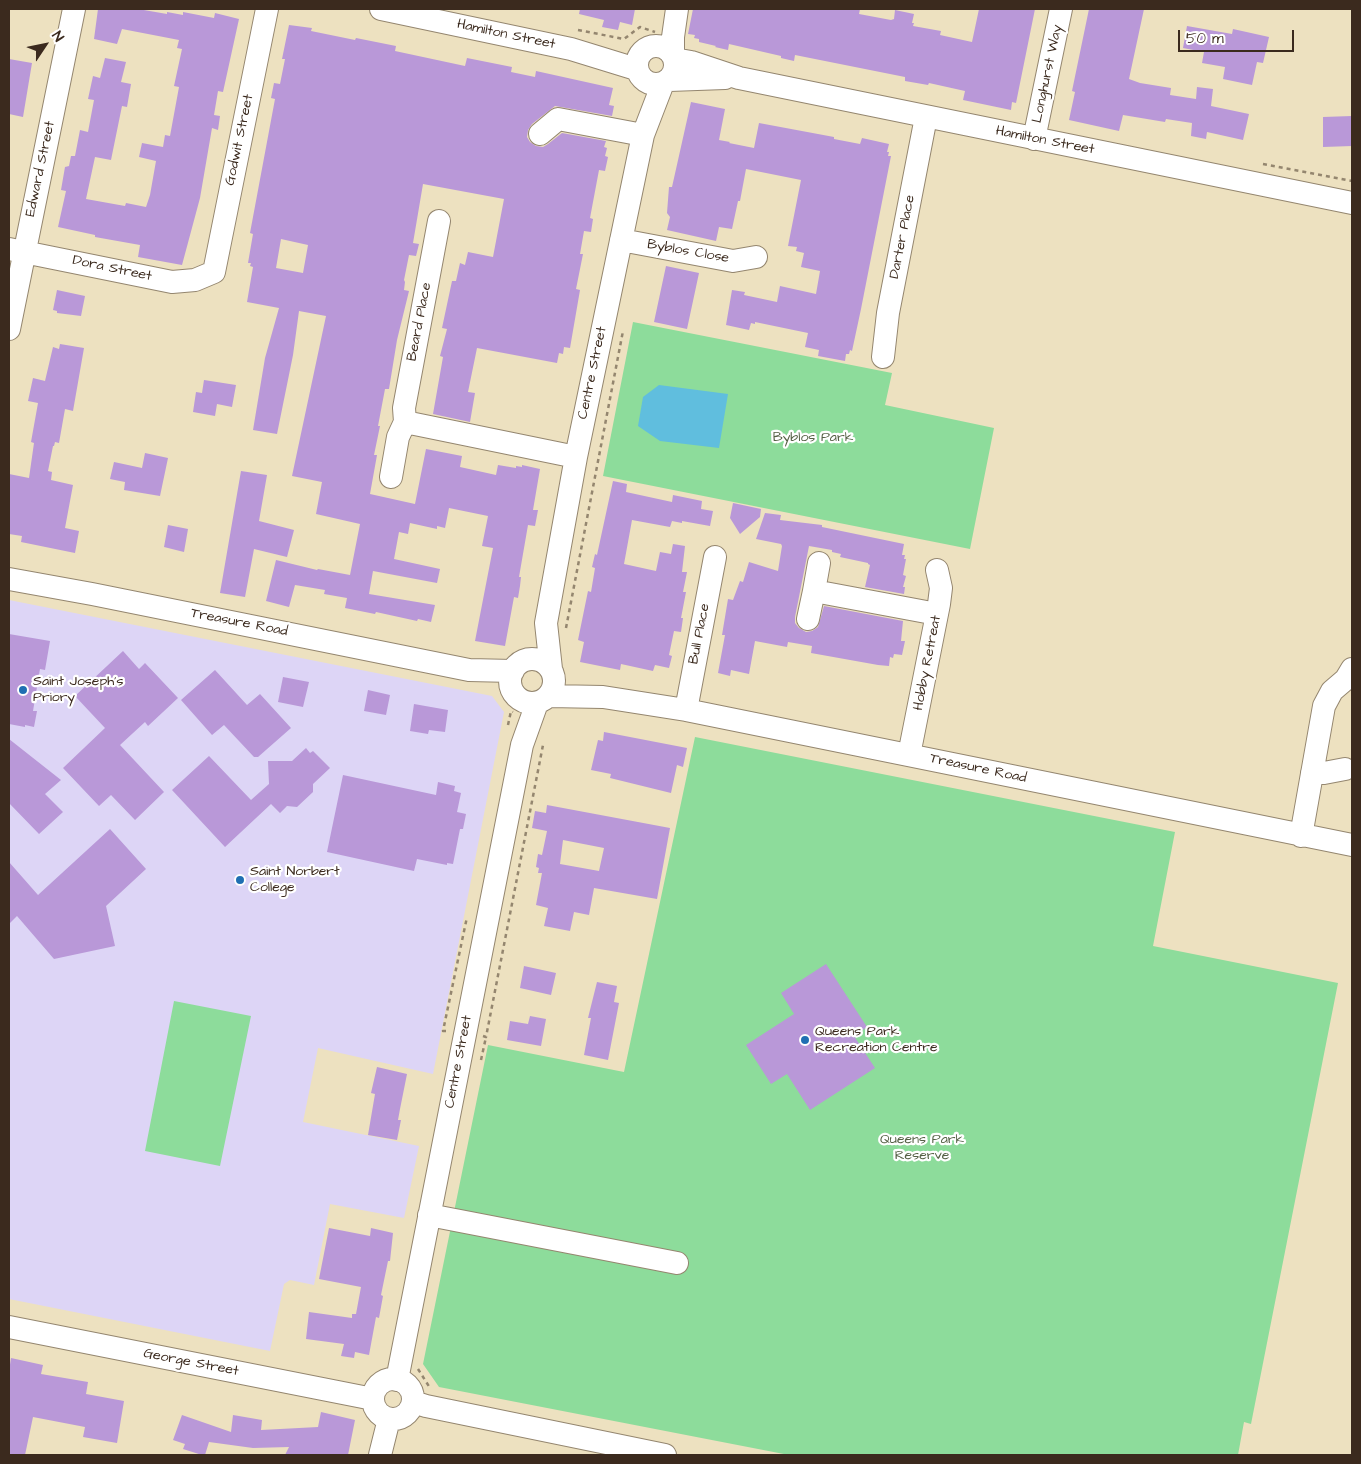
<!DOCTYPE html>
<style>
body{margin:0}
#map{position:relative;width:1361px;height:1464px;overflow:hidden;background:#ede1c0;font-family:"Architects Daughter",sans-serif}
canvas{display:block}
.frame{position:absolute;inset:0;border:10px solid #3b2a1e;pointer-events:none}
.north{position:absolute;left:20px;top:20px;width:50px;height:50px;-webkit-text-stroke:4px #fff;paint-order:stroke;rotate:56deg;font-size:14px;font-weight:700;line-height:20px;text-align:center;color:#3b2a1e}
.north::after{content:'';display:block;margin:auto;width:18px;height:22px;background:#3b2a1e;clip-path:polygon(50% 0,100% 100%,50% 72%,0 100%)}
.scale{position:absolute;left:1178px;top:30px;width:116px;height:22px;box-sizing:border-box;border:2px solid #3b2a1e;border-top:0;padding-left:6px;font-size:15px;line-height:18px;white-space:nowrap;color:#3b2a1e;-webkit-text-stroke:4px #fff;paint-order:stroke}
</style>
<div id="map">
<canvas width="1361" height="1464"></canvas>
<div class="frame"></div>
<div class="north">N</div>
<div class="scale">50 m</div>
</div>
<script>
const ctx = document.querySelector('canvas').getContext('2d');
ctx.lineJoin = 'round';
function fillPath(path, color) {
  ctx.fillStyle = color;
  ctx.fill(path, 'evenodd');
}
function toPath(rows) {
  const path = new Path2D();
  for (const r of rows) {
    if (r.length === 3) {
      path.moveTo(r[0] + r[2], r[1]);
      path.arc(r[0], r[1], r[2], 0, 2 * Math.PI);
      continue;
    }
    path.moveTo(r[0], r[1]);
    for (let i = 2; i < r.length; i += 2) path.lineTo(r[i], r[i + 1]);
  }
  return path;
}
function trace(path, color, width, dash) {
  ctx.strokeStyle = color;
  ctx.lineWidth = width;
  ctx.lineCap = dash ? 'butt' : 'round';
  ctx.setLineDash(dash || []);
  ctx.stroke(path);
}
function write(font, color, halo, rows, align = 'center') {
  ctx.font = font + ' "Architects Daughter",sans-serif';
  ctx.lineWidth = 4.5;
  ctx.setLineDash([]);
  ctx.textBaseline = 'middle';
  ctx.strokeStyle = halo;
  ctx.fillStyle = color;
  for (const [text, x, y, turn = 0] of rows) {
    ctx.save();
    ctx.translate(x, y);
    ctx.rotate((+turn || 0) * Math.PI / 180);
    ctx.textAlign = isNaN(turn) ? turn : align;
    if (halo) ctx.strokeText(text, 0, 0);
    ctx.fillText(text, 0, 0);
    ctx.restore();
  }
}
fillPath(toPath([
 [9,600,492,696,504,712,433,1074,318,1048,303,1122,419,1146,404,1218,330,1204,314,1285,290,1280,284,1284,270,1351,9,1299]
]), '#ddd5f6');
fillPath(toPath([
 [633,322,892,373,885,405,994,428,970,549,603,476],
 [695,737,1175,832,1153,946,1338,983,1251,1424,1244,1422,1238,1455,789,1455,439,1387,423,1364,488,1045,624,1072],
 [174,1001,251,1016,220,1166,145,1151]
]), '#8ddc9b');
fillPath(toPath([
 [659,385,728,394,719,448,660,441,638,426,643,397]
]), '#60bede');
fillPath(toPath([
 [98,9,138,9,167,14,167,12,183,15,183,12,214,18,215,13,239,19,223,92,218,91,214,115,220,116,218,130,212,128,200,198,182,265,138,257,140,245,95,237,95,235,58,227,66,191,61,190,65,167,69,166,71,156,75,156,80,130,88,132,94,100,88,99,93,76,100,78,105,58,126,62,121,82,131,84,127,107,122,106,111,160,95,157,86,199,125,206,126,203,146,207,150,195,156,161,139,157,142,143,163,147,165,135,170,136,179,87,174,86,182,49,177,48,179,40,122,29,117,44,94,39],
 [580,9,635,9,632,25,620,22,618,30,602,27,604,20,579,14],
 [693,9,860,9,859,14,891,20,894,19,895,10,914,14,912,23,914,23,913,26,941,31,940,35,972,42,979,9,1035,9,1016,103,1012,102,1011,110,963,100,965,91,929,83,928,85,905,81,905,77,795,55,794,61,781,58,781,56,729,44,728,50,715,47,716,46,699,42,699,39,694,38,695,35,688,34],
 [1089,9,1144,9,1129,79,1140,83,1171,88,1170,95,1196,99,1197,87,1213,89,1211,106,1249,114,1243,140,1207,132,1206,139,1191,136,1192,123,1166,119,1165,122,1123,115,1119,131,1069,120,1075,92,1072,91],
 [289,25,312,28,311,31,355,40,356,38,396,46,395,51,465,66,467,58,512,67,511,72,535,77,536,71,613,88,609,105,614,106,612,116,555,106,532,124,528,130,527,137,530,142,536,146,543,147,548,144,562,133,606,141,604,147,607,148,605,156,608,157,605,171,599,170,590,218,593,219,591,232,584,231,580,254,583,254,576,289,580,290,570,348,564,347,563,354,559,353,557,363,477,348,468,392,475,393,470,422,433,414,443,357,440,356,447,329,442,328,452,281,456,281,460,263,465,265,468,252,493,257,504,199,423,184,413,243,419,244,416,256,409,255,404,280,405,282,404,290,409,291,397,340,389,389,385,389,378,426,380,426,374,455,377,455,370,494,415,504,426,449,462,456,460,467,496,475,498,465,516,468,516,466,522,467,522,465,540,469,533,510,538,510,535,526,528,525,519,577,521,577,520,586,518,598,514,597,505,646,475,641,493,548,482,546,488,516,449,508,445,528,437,526,437,529,410,523,408,534,399,532,394,559,440,569,437,583,373,571,369,594,435,605,431,622,418,619,417,621,376,612,375,614,345,608,347,598,324,594,325,590,295,585,289,607,266,601,276,560,317,570,318,569,350,575,360,524,316,514,322,482,292,476,326,316,299,311,293,355,277,434,253,430,265,358,279,308,247,302,253,267,250,266,251,263,248,263,253,234,250,233,275,99,271,98,274,83,280,84,285,59,282,59],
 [281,239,308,245,303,273,276,268],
 [1187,26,1232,34,1233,29,1269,37,1263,63,1257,62,1252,85,1223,79,1225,67,1202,63,1204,52,1183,48],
 [9,59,32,63,23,117,9,114],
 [691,102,725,109,719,140,730,142,729,143,754,148,759,123,834,137,834,139,860,144,862,138,889,144,887,152,889,152,888,156,891,156,861,309,852,351,850,350,849,354,846,354,845,361,818,356,819,350,805,347,808,333,755,322,755,324,751,323,749,330,726,325,732,290,745,292,744,295,777,302,780,286,816,294,820,271,801,267,804,253,796,251,797,247,788,246,801,180,746,169,740,201,738,201,732,229,719,227,716,241,667,230,670,217,667,213,669,187,672,187],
 [1352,116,1352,146,1323,147,1323,117],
 [666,266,699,273,687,329,654,322],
 [57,290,85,296,81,316,57,313,57,311,53,310],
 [60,344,84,348,73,411,65,409,59,443,55,442,54,446,53,446,48,471,52,472,51,480,73,485,65,528,79,531,75,553,21,542,22,536,9,534,9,474,29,478,34,443,31,442,38,403,28,401,33,378,45,381,53,347,59,349],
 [204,380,236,385,232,407,217,404,215,416,193,412,196,392,202,393],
 [145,453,168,458,160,496,124,490,125,482,110,479,114,462,142,468],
 [241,471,267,475,259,521,294,530,287,557,254,549,245,597,220,593],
 [613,481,627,484,626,492,672,502,673,495,702,501,701,509,713,511,710,526,682,521,682,523,672,521,670,527,632,520,624,564,656,571,660,552,671,554,673,544,685,546,682,572,687,572,683,592,686,592,681,618,683,618,681,632,674,631,669,655,672,656,669,668,655,665,653,671,621,664,620,670,580,662,584,642,578,640,588,591,591,592,595,568,592,567,595,554,597,555],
 [733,503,761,509,760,517,740,534,730,518],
 [765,513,781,515,780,520,822,525,822,527,904,544,902,555,905,555,904,559,906,559,903,575,906,576,903,587,905,587,904,594,865,587,870,565,868,564,868,563,840,557,841,554,832,552,832,550,809,546,795,617,795,623,799,628,806,632,812,631,818,627,824,606,903,621,901,641,905,641,902,655,894,654,893,658,890,657,889,666,878,665,811,653,812,646,788,642,787,647,755,641,749,674,731,670,730,676,718,673,725,635,722,635,728,599,733,600,740,581,743,582,749,562,778,571,782,546,781,544,756,539],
 [168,525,188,529,184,552,164,547],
 [9,634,50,641,45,670,40,669,33,711,37,711,34,727,25,725,25,727,9,724],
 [123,651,139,669,145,663,178,698,148,726,145,722,120,745,164,792,135,820,111,795,99,806,63,768,105,728,75,696],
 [215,670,247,705,260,694,291,728,258,757,254,757,224,725,212,735,181,700],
 [283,677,309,682,303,707,278,702],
 [368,690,390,695,386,715,364,711],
 [414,704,448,710,445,732,429,730,428,734,410,731],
 [604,732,687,748,683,767,677,765,671,793,610,778,611,774,591,770,598,740,603,741],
 [9,739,61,780,45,794,63,812,39,834,9,803],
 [306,748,310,753,313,751,330,768,313,784,313,792,297,807,287,806,280,813,271,804,225,847,172,790,209,756,251,800,269,784,268,761,292,761],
 [343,775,436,795,438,782,455,786,454,791,461,793,457,812,466,814,463,829,460,829,453,864,447,863,447,865,417,859,414,871,327,852],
 [547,805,670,828,657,899,594,888,589,915,574,912,570,931,544,926,548,908,536,905,542,873,538,873,539,868,536,867,538,854,542,855,547,831,532,828,535,811,546,813],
 [563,840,604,848,599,871,560,864],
 [110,829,146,869,106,906,115,946,54,959,17,916,9,924,9,862,38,895],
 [826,964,867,1027,854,1036,875,1068,810,1110,787,1074,771,1084,746,1045,794,1014,781,993],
 [524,966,556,973,551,995,520,988],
 [597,982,617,986,614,1002,619,1003,608,1060,584,1055,591,1018,588,1018],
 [530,1016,546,1019,541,1046,507,1040,510,1021,528,1024],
 [377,1067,407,1074,400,1109,398,1120,401,1120,397,1140,368,1135,375,1094,371,1093],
 [329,1228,370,1236,371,1228,393,1233,390,1261,388,1261,381,1295,383,1296,379,1318,376,1317,369,1355,355,1352,354,1358,341,1356,344,1344,306,1339,309,1312,352,1318,352,1314,356,1314,361,1287,319,1279],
 [11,1358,43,1365,41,1374,88,1382,86,1394,124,1401,117,1443,83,1437,85,1427,33,1417,25,1455,9,1455,9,1371],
 [321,1412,355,1420,348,1455,285,1455,289,1447,253,1448,209,1442,205,1455,202,1455,183,1449,185,1444,173,1440,182,1415,231,1432,233,1415,262,1420,261,1430,318,1427]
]), '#b998d8');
const minor = toPath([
 [381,9,571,49,636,69],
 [656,65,19],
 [673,55,673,37,677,9],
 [674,59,691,62,739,78,1352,203],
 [669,80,725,78],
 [540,134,558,119,643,135],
 [1034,139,1061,9],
 [621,240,733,261,756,257],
 [9,249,172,282,195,280,214,272,267,9],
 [9,329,74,9],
 [883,357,888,313,926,117],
 [405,422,576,457],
 [391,477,398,437,405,422,404,408,439,221],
 [9,579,92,594,469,670,513,671],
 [814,591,819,563],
 [808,619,814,591,937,614],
 [532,681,22],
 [551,669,546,623,576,457,643,135,663,83],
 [549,696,603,697,686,710,1352,845],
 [686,710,715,557],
 [909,755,939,604,941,588,937,570],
 [1312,773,1324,773,1345,769],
 [1301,836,1324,706,1332,691,1346,679,1352,669],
 [429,1215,677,1263],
 [9,1327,373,1399],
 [393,1399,20],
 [397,1380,522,745,537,703],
 [413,1402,426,1406,665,1455],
 [380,1455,389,1419]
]);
trace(minor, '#94866f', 24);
trace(toPath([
 [578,30,624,39,640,27,655,32],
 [1263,164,1352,181],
 [566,628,623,331],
 [508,725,511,711,513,712],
 [446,1031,443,1031,467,917],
 [483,1036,486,1037,543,745],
 [481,1060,486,1037],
 [418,1369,430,1388]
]), '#94866f', 2.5, [4, 4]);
trace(minor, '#fff', 22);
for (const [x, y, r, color] of [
 [23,690,5,"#1f6fb2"],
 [240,880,5,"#1f6fb2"],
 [805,1040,5,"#1f6fb2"]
]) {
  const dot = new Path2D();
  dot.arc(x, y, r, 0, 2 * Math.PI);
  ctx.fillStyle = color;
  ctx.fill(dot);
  trace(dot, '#fff', 2);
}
write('14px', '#3b2a1e', '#fff', [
 ["Hamilton Street",506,35,12],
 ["Longhurst Way",1048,74,-78],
 ["Godwit Street",240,140,-78],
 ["Hamilton Street",1045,141,11],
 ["Edward Street",41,169,-78],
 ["Darter Place",903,237,-79],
 ["Byblos Close",688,252,10],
 ["Dora Street",112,269,12],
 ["Beard Place",420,322,-79],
 ["Centre Street",593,373,-78],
 ["Treasure Road",239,623,11],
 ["Bull Place",700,634,-79],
 ["Hobby Retreat",928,663,-79],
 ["Treasure Road",978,769,12],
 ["Centre Street",459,1062,-79],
 ["George Street",191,1363,11]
]);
write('14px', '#545f44', '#fff', [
 ["Byblos Park",813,438],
 ["Queens Park",922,1140],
 ["Reserve",922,1156]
]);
write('14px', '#3b2a1e', '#fff', [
 ["Saint Joseph's",33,682],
 ["Priory",33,698],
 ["Saint Norbert",250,872],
 ["College",250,888],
 ["Queens Park",815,1032],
 ["Recreation Centre",815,1048]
], 'left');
</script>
